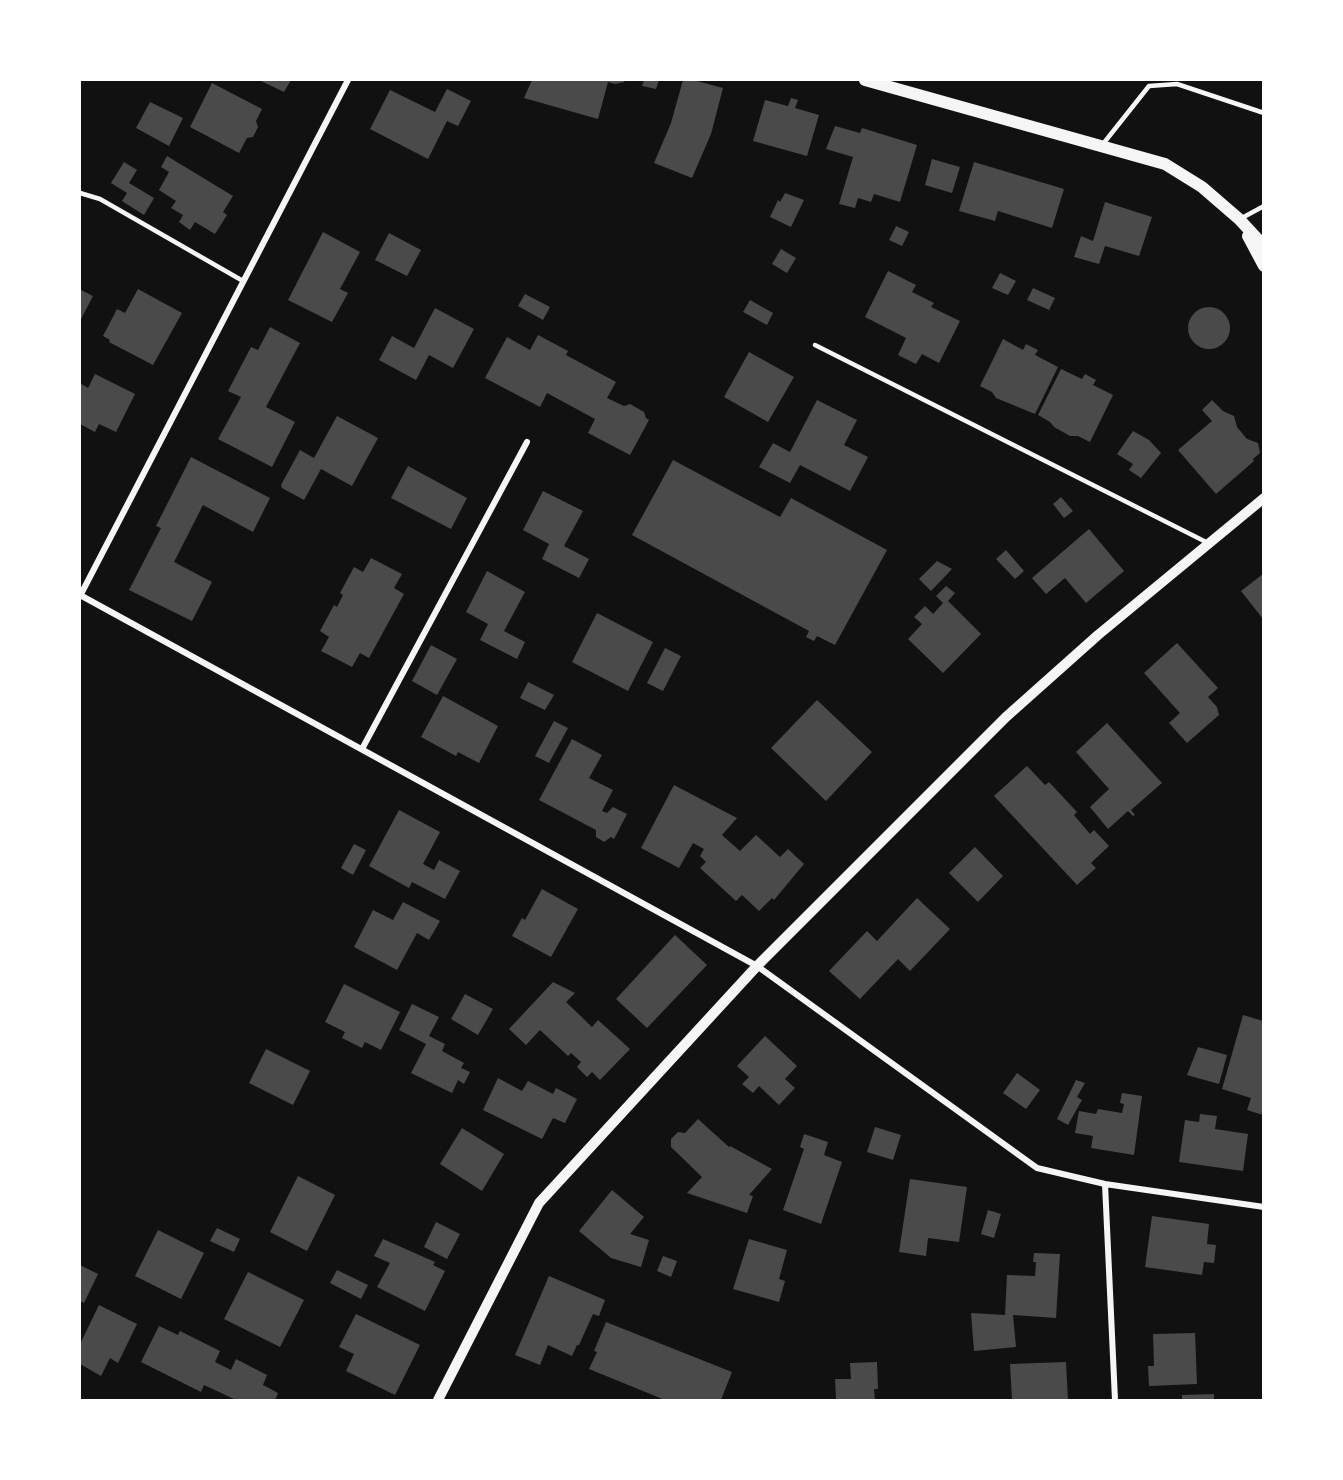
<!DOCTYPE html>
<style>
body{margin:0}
#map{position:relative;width:1343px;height:1480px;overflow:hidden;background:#111;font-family:Overpass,sans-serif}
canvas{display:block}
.frame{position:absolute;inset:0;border:81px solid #fff;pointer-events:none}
</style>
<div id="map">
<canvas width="1343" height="1480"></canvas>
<div class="frame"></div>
</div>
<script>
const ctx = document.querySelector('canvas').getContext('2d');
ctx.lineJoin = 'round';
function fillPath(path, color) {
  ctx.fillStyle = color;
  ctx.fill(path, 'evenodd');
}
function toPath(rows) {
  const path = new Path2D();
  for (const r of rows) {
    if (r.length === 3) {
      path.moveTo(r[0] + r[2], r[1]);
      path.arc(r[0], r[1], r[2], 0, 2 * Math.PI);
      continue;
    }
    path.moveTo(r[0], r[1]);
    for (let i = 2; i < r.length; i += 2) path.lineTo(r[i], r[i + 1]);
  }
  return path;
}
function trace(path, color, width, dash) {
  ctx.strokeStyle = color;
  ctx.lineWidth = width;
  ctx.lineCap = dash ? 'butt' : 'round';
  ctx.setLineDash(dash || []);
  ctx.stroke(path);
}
fillPath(toPath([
 [259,80,291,80,284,92],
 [532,80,565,81,565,80,625,80,624,82,615,84,608,82,598,119,524,98],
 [644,80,659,80,656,89,642,86],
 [683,80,693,80,723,88,711,134,692,178,654,163,671,123],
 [212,83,262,109,256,121,258,127,253,137,247,138,239,153,190,127],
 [447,89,471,101,458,126,447,121,428,159,370,129,390,90,435,112],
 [791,98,798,100,795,108,819,115,807,156,753,141,765,100,788,106],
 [150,102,183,118,169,146,136,128],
 [835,126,860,133,862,128,917,145,900,202,874,194,871,202,858,198,855,208,839,204,853,157,826,149],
 [167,156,233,196,223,212,227,215,215,234,195,222,190,230,179,222,183,215,171,208,176,201,159,190,169,172,161,167],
 [932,159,960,167,952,193,925,185],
 [124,162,137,170,129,183,154,198,144,215,122,201,127,193,111,183],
 [974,162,1064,189,1052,228,998,211,995,221,959,211],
 [785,193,804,200,791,227,770,217,778,200,780,202],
 [1105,202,1152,217,1139,256,1105,246,1099,264,1074,257,1081,236,1093,241],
 [896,226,909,232,902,246,889,240],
 [323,232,360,252,340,289,348,293,332,322,288,300],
 [389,233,421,250,407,276,375,260],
 [781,249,796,258,787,273,772,264],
 [888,271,916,285,912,292,934,303,931,307,960,321,939,363,922,354,916,364,898,355,906,338,865,317],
 [1000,273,1016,281,1008,295,992,288],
 [1033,288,1055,298,1049,310,1027,300],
 [138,289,182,313,153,365,109,342,110,340,103,336,117,309,125,313],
 [81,290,93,296,80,321,80,293],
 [525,294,550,307,543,320,518,306],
 [750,300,773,313,767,325,743,312],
 [1209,328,21],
 [435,308,474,329,453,368,429,355,416,380,379,360,392,336,414,348],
 [270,327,300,343,266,407,295,422,272,467,218,439,241,397,228,391,251,347,258,350],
 [538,335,568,351,566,355,616,382,607,398,624,406,630,404,644,412,646,418,649,420,630,455,588,433,595,419,547,393,540,407,485,378,507,337,530,350],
 [1003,339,1023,350,1026,344,1038,350,1035,355,1058,367,1035,414,996,398,992,392,980,386],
 [749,352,794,377,768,422,724,397],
 [1061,369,1082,379,1085,374,1096,380,1093,385,1113,395,1090,442,1078,436,1070,436,1054,427,1050,422,1038,415],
 [95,374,135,394,116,432,99,424,95,432,80,424,80,405,81,401,80,400,80,383,88,388],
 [817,400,857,420,844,445,868,457,850,491,800,465,790,483,759,467,773,443,790,452],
 [1212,400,1223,411,1234,416,1237,427,1247,439,1258,443,1260,453,1253,459,1254,461,1216,494,1178,450,1212,421,1202,410],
 [337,416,378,438,352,486,321,469,304,500,282,488,281,485,300,450,314,458],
 [1133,431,1149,440,1161,453,1141,478,1129,470,1133,464,1117,454],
 [191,457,270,498,253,532,203,505,174,562,212,582,192,621,129,590,161,528,156,526],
 [673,460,780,517,791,498,887,550,835,645,817,636,814,641,806,637,809,631,632,535],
 [408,466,467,498,451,529,391,498],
 [543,491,583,511,564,546,589,559,579,578,542,559,549,544,523,530],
 [1061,497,1073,511,1064,518,1053,504],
 [1089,529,1124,571,1086,603,1065,578,1046,594,1032,578],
 [1006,550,1024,571,1015,579,996,559],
 [371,558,402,574,394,588,404,594,369,658,360,653,352,667,321,651,329,637,320,631,334,605,337,607,343,595,340,593,354,567,363,572],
 [937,561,952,569,931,591,919,579],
 [487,571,525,592,504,631,525,642,517,659,480,640,488,624,466,612],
 [1263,574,1263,619,1241,591],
 [946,586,955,593,948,601,981,634,943,673,908,639,922,624,914,617,925,606,933,614,943,603,936,596],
 [597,613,653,642,628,691,572,662],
 [1177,643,1218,688,1208,697,1217,707,1219,715,1187,743,1169,723,1180,713,1144,673],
 [431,645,457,659,437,695,412,681],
 [665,648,681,656,663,691,647,683],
 [528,682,554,695,545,710,520,698],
 [443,696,498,726,479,763,458,752,456,756,421,737],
 [817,700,872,752,826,801,771,748],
 [554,721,568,728,549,763,535,756],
 [1107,723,1162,783,1131,810,1135,815,1133,816,1128,811,1108,829,1090,807,1109,789,1076,752],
 [572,739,602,755,589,778,613,790,602,811,607,813,613,807,627,814,614,839,611,837,604,842,596,837,596,830,539,800],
 [1027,766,1045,785,1049,782,1077,812,1074,815,1090,834,1094,830,1109,846,1091,863,1096,868,1077,885,994,796],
 [674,785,737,818,722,835,740,851,756,835,780,857,788,849,804,864,774,900,772,898,759,911,742,895,736,901,700,868,706,862,700,856,704,849,693,843,679,868,641,848],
 [399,810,440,832,423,864,434,870,439,860,460,871,445,899,412,882,409,888,369,866],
 [354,844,366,850,353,875,341,868],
 [975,847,1003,876,978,902,949,873],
 [542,889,578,909,551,957,512,936,522,918,525,920],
 [917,898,950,929,910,971,898,959,860,999,829,971,867,931,877,941],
 [403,902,440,921,429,940,417,933,397,970,354,947,373,910,393,920],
 [675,935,707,965,647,1028,616,999],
 [553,982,575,993,566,1002,592,1027,598,1020,630,1049,600,1080,592,1072,587,1077,577,1067,581,1062,571,1053,568,1056,540,1030,526,1045,509,1029],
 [344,984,400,1012,381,1050,365,1042,362,1048,342,1038,345,1032,325,1022],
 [465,994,493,1009,478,1035,451,1019],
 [412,1004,439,1017,429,1036,445,1044,442,1051,464,1063,461,1068,470,1072,464,1084,458,1080,452,1093,411,1073,426,1044,399,1030],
 [1243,1015,1263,1021,1263,1115,1247,1110,1251,1098,1222,1089],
 [765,1036,797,1066,785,1079,795,1088,779,1105,759,1086,753,1093,742,1084,749,1077,737,1066],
 [1198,1047,1227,1055,1219,1084,1187,1075],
 [266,1049,310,1071,293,1105,249,1083],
 [1017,1073,1040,1090,1026,1109,1003,1093],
 [498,1078,522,1091,528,1081,553,1094,556,1088,577,1099,565,1123,553,1118,542,1139,483,1110],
 [1076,1080,1085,1083,1077,1097,1082,1100,1068,1125,1057,1119],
 [1122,1093,1142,1096,1134,1155,1091,1148,1093,1136,1075,1133,1079,1111,1096,1114,1098,1109,1122,1113,1124,1104,1120,1103],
 [1200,1114,1217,1116,1215,1129,1248,1134,1243,1171,1179,1162,1185,1120,1199,1122],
 [698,1119,729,1147,730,1146,772,1169,749,1195,753,1196,747,1213,687,1193,702,1177,671,1147,671,1139,678,1132,685,1133],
 [875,1127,901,1135,893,1160,867,1152],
 [462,1128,504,1154,482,1191,440,1164],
 [804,1134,828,1142,824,1155,842,1162,821,1224,783,1210,804,1149,800,1147],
 [298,1176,335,1195,307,1251,270,1232],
 [910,1179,967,1187,959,1242,928,1238,926,1256,899,1252],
 [612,1190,644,1217,630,1234,649,1240,641,1267,611,1258,579,1231],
 [988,1210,1001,1214,994,1238,981,1234],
 [1152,1216,1209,1224,1207,1244,1216,1245,1214,1263,1204,1262,1202,1275,1145,1267],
 [436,1222,460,1234,447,1259,424,1247],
 [217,1228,240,1239,234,1252,210,1241],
 [158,1230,204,1253,181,1299,135,1276],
 [383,1239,435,1262,433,1265,445,1271,425,1311,377,1287,390,1263,374,1256],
 [749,1239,787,1250,779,1279,785,1281,779,1302,733,1289],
 [1034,1253,1060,1254,1056,1318,1013,1315,1016,1347,974,1351,971,1313,1005,1315,1007,1275,1035,1276,1036,1262,1033,1262],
 [663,1256,677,1261,671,1277,657,1271],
 [80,1265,98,1274,84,1303,80,1301],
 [337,1270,368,1285,361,1299,330,1283],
 [248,1272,304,1300,280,1347,224,1319],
 [549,1276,605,1300,599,1316,593,1314,579,1345,577,1345,572,1356,548,1345,540,1365,515,1355],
 [99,1305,137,1324,118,1363,110,1358,101,1376,80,1364,80,1344],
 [356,1314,420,1345,395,1395,346,1371,354,1354,339,1347],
 [606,1322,732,1372,721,1400,665,1400,589,1369,597,1352,594,1351],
 [159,1326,178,1335,180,1331,220,1351,215,1362,231,1370,236,1359,267,1375,263,1385,278,1393,275,1400,236,1400,204,1385,201,1392,141,1362],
 [1195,1333,1197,1384,1149,1386,1148,1366,1154,1366,1153,1334],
 [877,1362,878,1389,874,1389,875,1400,836,1400,835,1379,851,1379,850,1363],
 [1066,1362,1068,1400,1012,1400,1010,1364],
 [1214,1394,1214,1400,1182,1400,1182,1395]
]), '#4a4a4a');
trace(toPath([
 [1103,144,1149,86,1177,84,1264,113],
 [80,193,100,199,243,281],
 [1240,219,1264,206],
 [815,345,1208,543]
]), '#f5f5f5', 4.5);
trace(toPath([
 [80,595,757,966,1037,1168,1105,1184,1264,1207],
 [80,596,348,80],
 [362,749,527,442],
 [1105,1184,1115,1400]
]), '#f5f5f5', 6);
trace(toPath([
 [438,1400,539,1203,757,966,1006,717,1098,635,1264,498]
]), '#f5f5f5', 10);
trace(toPath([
 [865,80,1165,164,1202,187,1239,219,1264,246],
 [1248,236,1264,266]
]), '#f5f5f5', 12);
</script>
